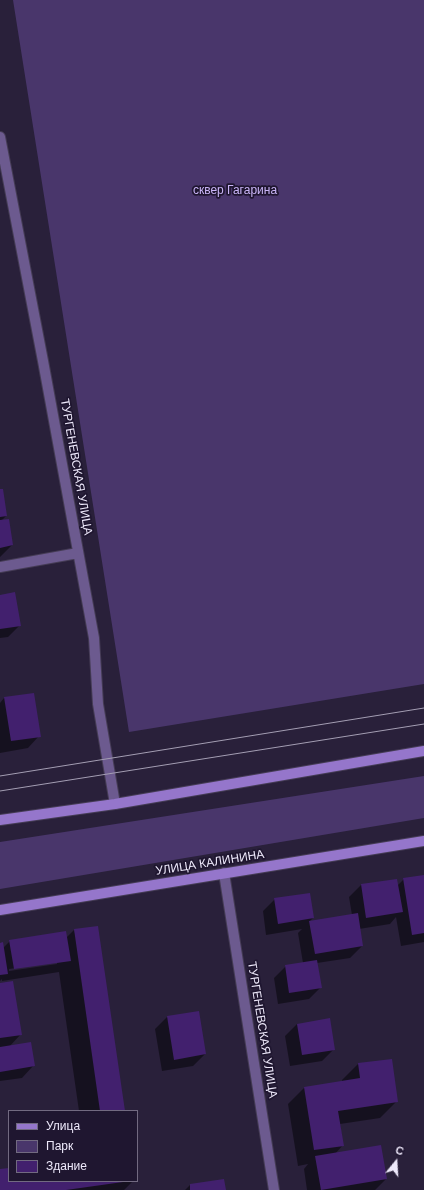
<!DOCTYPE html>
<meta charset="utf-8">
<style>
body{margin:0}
#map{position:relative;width:424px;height:1190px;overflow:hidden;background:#29203a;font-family:Helvetica,sans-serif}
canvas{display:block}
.legend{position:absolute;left:8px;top:1110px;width:130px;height:72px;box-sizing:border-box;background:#1f1630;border:1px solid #726a81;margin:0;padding:5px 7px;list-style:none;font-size:12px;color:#eee9fb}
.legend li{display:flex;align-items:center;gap:8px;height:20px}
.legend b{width:20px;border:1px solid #726a81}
.north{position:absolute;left:376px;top:1142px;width:40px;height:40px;-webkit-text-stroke:3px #1f1630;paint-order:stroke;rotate:18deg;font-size:11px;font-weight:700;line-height:16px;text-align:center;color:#eee9fb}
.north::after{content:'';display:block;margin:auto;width:14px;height:18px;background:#eee9fb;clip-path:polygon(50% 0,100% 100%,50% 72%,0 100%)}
</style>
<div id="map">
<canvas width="424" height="1190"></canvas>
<ul class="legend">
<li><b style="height:5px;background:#9576cb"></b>Улица</li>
<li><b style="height:11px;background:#49366b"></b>Парк</li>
<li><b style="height:11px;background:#42206e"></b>Здание</li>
</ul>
<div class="north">С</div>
</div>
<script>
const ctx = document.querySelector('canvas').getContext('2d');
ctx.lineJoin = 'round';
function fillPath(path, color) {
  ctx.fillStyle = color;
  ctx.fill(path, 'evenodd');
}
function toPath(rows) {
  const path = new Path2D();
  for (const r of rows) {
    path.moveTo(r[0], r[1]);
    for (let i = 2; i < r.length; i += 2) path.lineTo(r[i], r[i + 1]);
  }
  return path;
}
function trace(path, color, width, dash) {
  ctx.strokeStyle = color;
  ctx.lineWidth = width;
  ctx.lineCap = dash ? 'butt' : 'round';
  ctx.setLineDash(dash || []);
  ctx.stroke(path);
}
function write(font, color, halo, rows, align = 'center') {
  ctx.font = font + ' Helvetica,sans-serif';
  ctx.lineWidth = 3.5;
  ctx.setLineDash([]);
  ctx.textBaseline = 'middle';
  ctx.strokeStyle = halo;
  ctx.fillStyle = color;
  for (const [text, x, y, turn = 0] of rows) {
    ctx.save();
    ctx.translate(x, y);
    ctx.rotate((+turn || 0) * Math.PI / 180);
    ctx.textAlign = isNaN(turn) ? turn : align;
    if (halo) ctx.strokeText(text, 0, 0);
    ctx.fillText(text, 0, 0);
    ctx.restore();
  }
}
fillPath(toPath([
 [13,0,424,0,424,684,129,732],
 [424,776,424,818,0,889,0,842]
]), '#49366b');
fillPath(toPath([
 [0,490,6,516,1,521,12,545,0,557],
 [0,596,20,625,8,637,0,638],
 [33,694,39,736,28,748,0,753,0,703,4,698],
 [424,876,424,942,401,946,396,917,390,924,359,929,362,946,350,958,317,963,321,987,309,999,278,1004,274,978,286,966,303,963,298,933,302,929,266,935,263,911,275,899,313,918,309,922,352,915,349,897,361,885,397,886,404,879],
 [74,930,124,1111,79,1111,59,972,2,981,2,979,0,981,0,944,3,948,10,941,66,938],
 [57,962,57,964,9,971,9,969],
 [0,984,21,1034,9,1047,33,1066,22,1078,0,1081],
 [167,1017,205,1054,193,1066,162,1071,155,1029],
 [297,1024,334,1049,322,1061,290,1066,285,1036],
 [358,1064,396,1102,380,1118,340,1124,343,1145,335,1154,386,1179,375,1190,307,1190,304,1169,308,1164,298,1166,288,1104,304,1088,342,1082,342,1080],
 [9,1169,9,1181,133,1181,124,1190,0,1190,0,1170],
 [190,1185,225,1190,185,1190]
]), '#0007');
fillPath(toPath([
 [0,489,3,489,7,516,0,517],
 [9,519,13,545,0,548,0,520],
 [15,592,21,626,0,629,0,595],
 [34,693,41,737,11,741,4,697],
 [424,875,424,933,412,935,403,878],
 [397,879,403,912,366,918,361,884],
 [310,893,314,918,278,924,274,898],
 [358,913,363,946,315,954,309,921],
 [98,926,125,1111,100,1111,74,929],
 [66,931,71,961,14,969,9,940],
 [3,942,8,974,0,975,0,943],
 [317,960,322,988,289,993,285,965],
 [13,981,22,1035,0,1038,0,983],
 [199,1011,206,1054,174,1060,167,1016],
 [330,1018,335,1050,302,1055,297,1024],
 [31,1042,35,1066,0,1072,0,1047],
 [392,1059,398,1102,338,1111,344,1146,314,1150,304,1087,360,1078,358,1063],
 [381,1145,387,1179,321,1190,315,1156],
 [9,1168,9,1181,123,1182,66,1190,0,1190,0,1169],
 [224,1179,226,1190,190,1190,190,1184]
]), '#42206e');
const street = toPath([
 [0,137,43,361,94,638,98,704,115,804],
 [0,567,78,553],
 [224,873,274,1190]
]);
const secondary = toPath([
 [0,820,115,804,424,751],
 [0,910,424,841]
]);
trace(street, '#453c55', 12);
trace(secondary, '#453c55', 12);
trace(street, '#6c5a8f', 10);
trace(secondary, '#9576cb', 10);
trace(toPath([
 [0,776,424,708],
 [0,791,424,724]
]), '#a49eb3', 1);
write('12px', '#c9b4f6', '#1f1630', [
 ["сквер Гагарина",235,191]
]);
write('12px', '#eee9fb', '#1f1630', [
 ["ТУРГЕНЕВСКАЯ УЛИЦА",76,467,80],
 ["УЛИЦА КАЛИНИНА",210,863,-9],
 ["ТУРГЕНЕВСКАЯ УЛИЦА",262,1030,81]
]);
</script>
